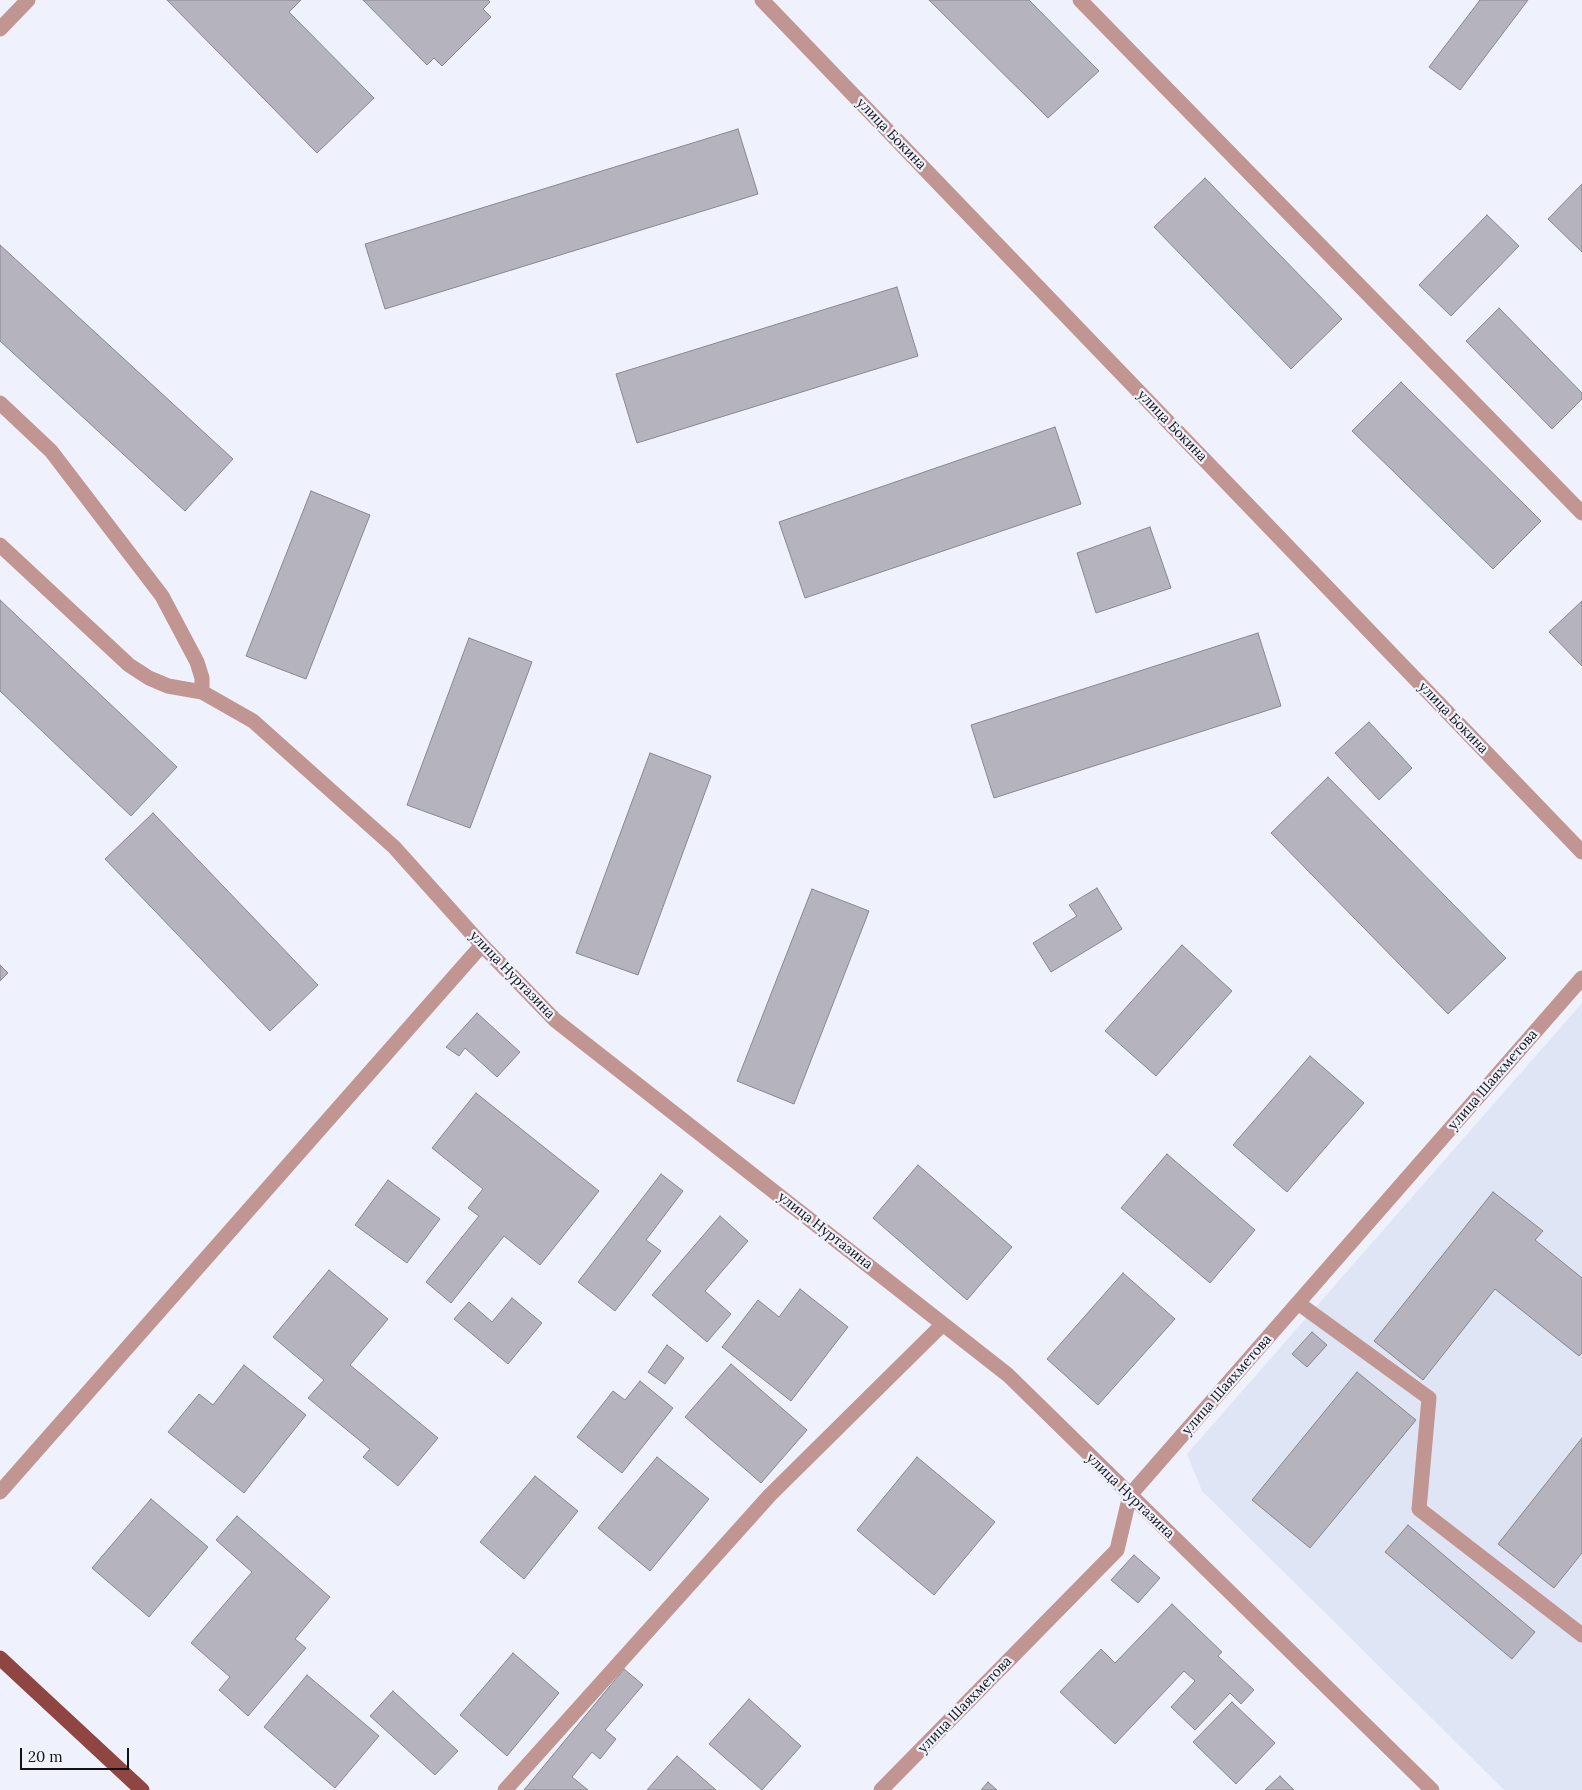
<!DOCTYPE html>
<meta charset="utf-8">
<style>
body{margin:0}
#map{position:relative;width:1582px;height:1790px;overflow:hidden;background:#eff2fc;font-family:Lora,serif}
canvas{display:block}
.scale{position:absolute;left:20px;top:1748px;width:109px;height:22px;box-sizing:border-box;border:2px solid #111215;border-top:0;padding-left:6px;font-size:15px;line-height:18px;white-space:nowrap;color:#111215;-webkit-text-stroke:4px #eff2fc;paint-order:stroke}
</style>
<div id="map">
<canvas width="1582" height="1790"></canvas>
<div class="scale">20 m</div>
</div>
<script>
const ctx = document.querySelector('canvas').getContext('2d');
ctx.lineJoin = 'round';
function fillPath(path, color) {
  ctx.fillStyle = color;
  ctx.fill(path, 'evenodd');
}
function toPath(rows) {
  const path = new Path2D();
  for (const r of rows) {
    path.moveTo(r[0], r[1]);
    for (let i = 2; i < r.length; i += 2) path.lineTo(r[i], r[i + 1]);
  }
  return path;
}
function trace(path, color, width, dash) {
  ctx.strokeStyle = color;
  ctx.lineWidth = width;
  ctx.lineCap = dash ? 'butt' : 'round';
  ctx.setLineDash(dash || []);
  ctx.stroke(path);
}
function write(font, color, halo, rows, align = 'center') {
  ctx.font = font + ' Lora,serif';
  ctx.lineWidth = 4.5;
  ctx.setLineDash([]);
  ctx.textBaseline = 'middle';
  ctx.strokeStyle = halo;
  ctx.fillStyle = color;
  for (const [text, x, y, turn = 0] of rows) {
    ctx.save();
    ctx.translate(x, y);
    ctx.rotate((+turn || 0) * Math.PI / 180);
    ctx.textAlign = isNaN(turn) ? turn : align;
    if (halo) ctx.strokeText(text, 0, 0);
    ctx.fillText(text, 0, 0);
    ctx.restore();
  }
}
fillPath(toPath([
 [1582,1003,1582,1790,1504,1790,1202,1491,1187,1454]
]), '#e0e5f5');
const building = toPath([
 [167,0,301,0,289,12,374,98,317,153,167,0],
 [363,0,488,0,490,2,483,9,491,17,442,66,434,58,427,65,363,0],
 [929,0,1029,0,1099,71,1048,118,929,0],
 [1480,0,1528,0,1460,90,1429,67,1480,0],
 [738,129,758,194,385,309,365,244,738,129],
 [1205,178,1342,319,1291,369,1154,227,1205,178],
 [1582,184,1582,252,1548,219,1582,184],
 [1487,215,1519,246,1451,316,1419,285,1487,215],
 [0,245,233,459,185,511,0,341,0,245],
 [897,287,918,356,637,443,616,374,897,287],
 [1499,308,1582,393,1582,399,1552,429,1466,341,1499,308],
 [1401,382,1541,521,1493,569,1352,431,1401,382],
 [1055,427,1081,504,805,598,779,522,1055,427],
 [311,491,370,515,306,679,246,656,311,491],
 [1150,527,1171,588,1096,613,1077,553,1150,527],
 [0,600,177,767,131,816,0,691,0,600],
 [1582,601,1582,666,1549,632,1582,601],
 [1258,633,1281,706,994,798,971,725,1258,633],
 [469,638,532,662,470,828,407,805,469,638],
 [1369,722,1412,768,1379,800,1335,753,1369,722],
 [650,753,711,776,638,975,576,953,650,753],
 [1328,777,1506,958,1448,1014,1271,833,1328,777],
 [153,813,318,985,270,1031,105,859,153,813],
 [1097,888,1122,929,1051,972,1033,943,1077,916,1069,905,1097,888],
 [812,889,869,911,794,1104,737,1081,812,889],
 [1182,945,1232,991,1156,1076,1105,1031,1182,945],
 [0,965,8,973,0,981,0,965],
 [477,1013,520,1052,497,1077,465,1048,459,1056,446,1047,477,1013],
 [1310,1056,1364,1103,1287,1192,1233,1145,1310,1056],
 [476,1093,599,1191,540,1265,504,1236,451,1303,426,1282,479,1216,468,1208,483,1189,432,1148,476,1093],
 [1167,1154,1255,1230,1210,1283,1121,1208,1167,1154],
 [918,1165,1012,1247,967,1300,873,1218,918,1165],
 [661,1174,683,1191,646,1240,661,1251,615,1311,578,1282,661,1174],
 [388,1180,440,1219,407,1263,355,1225,388,1180],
 [1493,1192,1543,1231,1535,1240,1582,1278,1582,1353,1579,1356,1495,1289,1423,1380,1374,1341,1493,1192],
 [720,1216,748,1241,705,1291,731,1314,707,1342,652,1295,720,1216],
 [329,1270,388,1319,350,1365,438,1438,398,1486,363,1457,370,1449,308,1398,324,1380,273,1337,329,1270],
 [1123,1273,1175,1319,1098,1405,1047,1359,1123,1273],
 [800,1289,848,1327,791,1401,722,1347,758,1300,779,1317,800,1289],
 [512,1298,542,1323,508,1364,454,1319,469,1302,492,1322,512,1298],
 [1312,1332,1327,1345,1307,1367,1292,1354,1312,1332],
 [667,1345,684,1358,665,1384,648,1372,667,1345],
 [731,1364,807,1430,761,1483,685,1417,731,1364],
 [244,1365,306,1415,244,1493,168,1432,199,1394,213,1405,244,1365],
 [1357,1372,1416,1420,1310,1548,1252,1500,1357,1372],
 [640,1381,673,1408,622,1473,577,1437,613,1391,625,1400,640,1381],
 [1582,1438,1582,1553,1554,1588,1498,1544,1582,1438],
 [657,1457,709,1499,650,1571,598,1528,657,1457],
 [917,1457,995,1522,934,1595,857,1530,917,1457],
 [535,1476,578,1511,524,1579,480,1542,535,1476],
 [151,1499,208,1547,149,1617,92,1568,151,1499],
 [237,1516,330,1597,295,1639,306,1648,248,1716,219,1690,230,1677,191,1643,252,1572,216,1540,237,1516],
 [1408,1525,1535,1632,1512,1659,1385,1552,1408,1525],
 [1134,1555,1160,1578,1138,1603,1111,1580,1134,1555],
 [1172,1604,1222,1652,1218,1656,1254,1690,1241,1704,1230,1693,1195,1730,1171,1707,1195,1681,1184,1671,1115,1744,1060,1692,1101,1649,1115,1663,1172,1604],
 [513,1653,559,1693,507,1756,460,1715,513,1653],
 [624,1669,643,1685,605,1730,616,1739,600,1759,592,1752,572,1777,588,1790,524,1790,624,1669],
 [307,1675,379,1736,335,1788,264,1727,307,1675],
 [393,1691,458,1751,435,1775,370,1716,393,1691],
 [749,1699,801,1746,762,1790,709,1744,749,1699],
 [1232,1702,1275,1743,1236,1784,1193,1742,1232,1702],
 [677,1756,716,1790,647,1790,677,1756],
 [1280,1776,1294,1790,1265,1790,1280,1776],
 [988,1782,997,1790,981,1790,988,1782]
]);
fillPath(building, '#b5b3bd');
trace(building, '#88868f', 1);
trace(toPath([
 [762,0,1582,852],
 [1080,0,1582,513],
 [0,29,28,0],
 [0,403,51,451,162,596,197,662,202,678,202,692],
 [0,545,129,665,149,678,168,686,202,692,253,721,394,847,482,945,555,1020,1008,1375,1432,1790],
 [1298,1303,1429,1398,1419,1509,1582,1635],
 [0,1492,482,945],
 [505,1790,770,1495,943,1324],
 [881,1790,1117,1550,1130,1495,1582,978]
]), '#c19591', 15);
trace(toPath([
 [0,1658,142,1790]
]), '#8f4542', 15);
write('14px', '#111215', '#eff2fc', [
 ["улица Бокина",891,134,46],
 ["улица Бокина",1172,426,46],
 ["улица Бокина",1453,718,46],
 ["улица Нуртазина",512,975,46],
 ["улица Шаяхметова",1493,1080,-49],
 ["улица Нуртазина",825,1231,38],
 ["улица Шаяхметова",1227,1385,-49],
 ["улица Нуртазина",1130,1496,44],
 ["улица Шаяхметова",965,1705,-46]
]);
</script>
